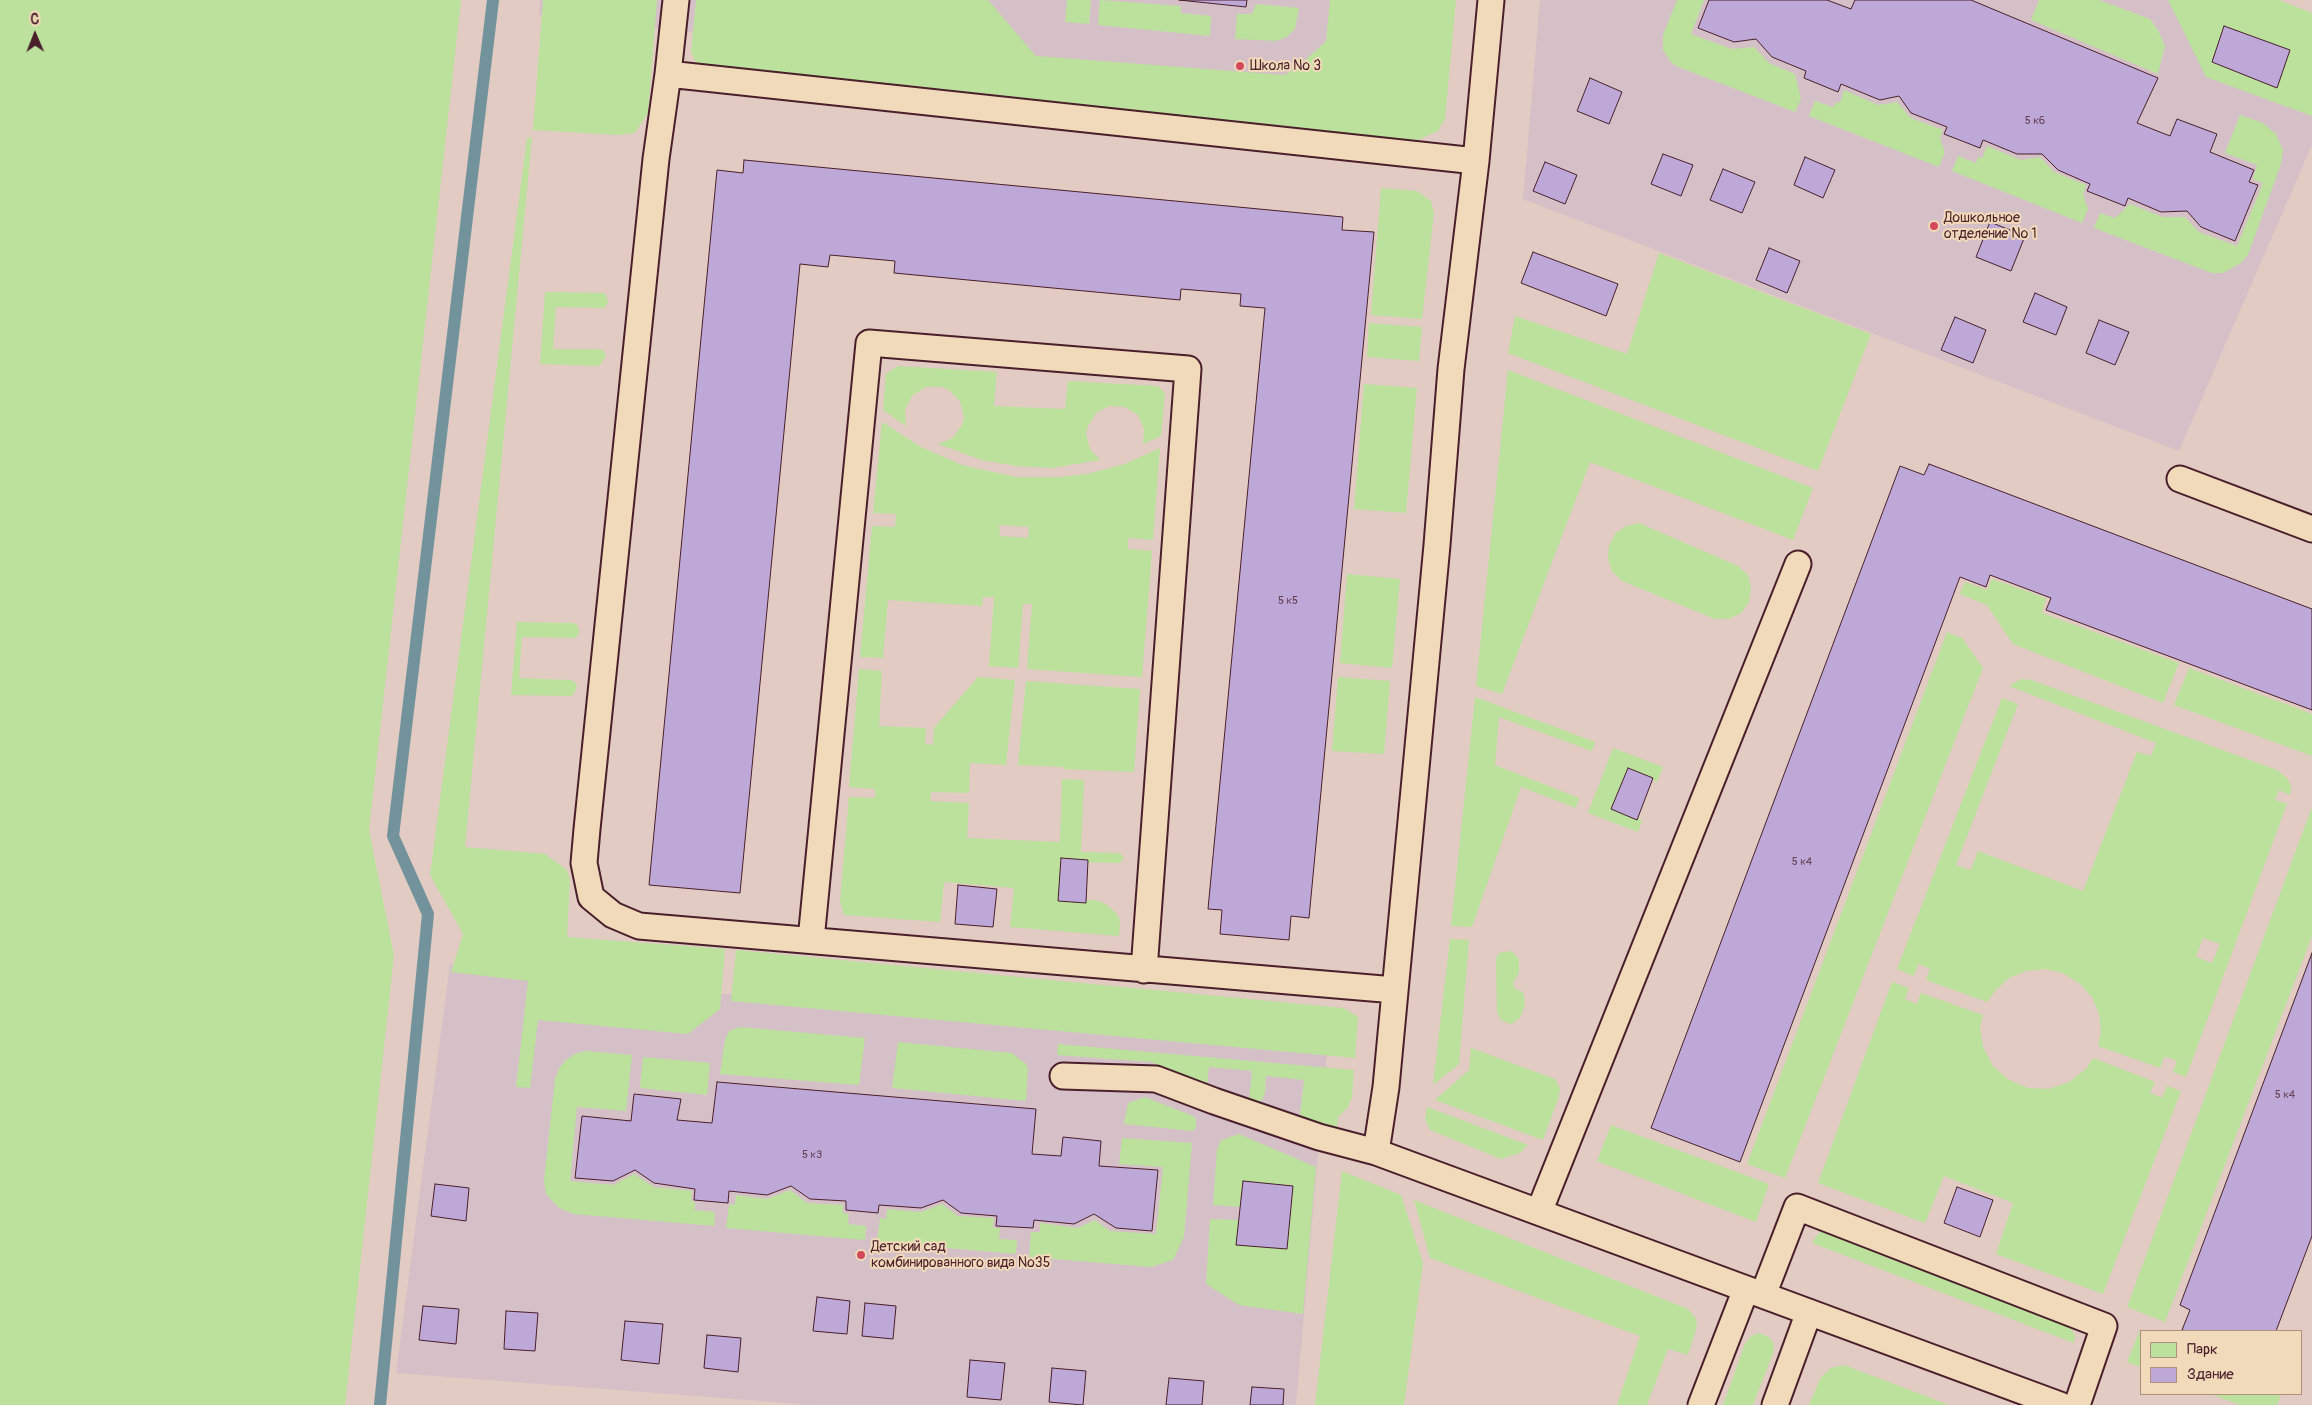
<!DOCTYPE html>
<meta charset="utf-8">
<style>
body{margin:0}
#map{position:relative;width:2312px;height:1405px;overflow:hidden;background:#e1cbc2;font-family:Pangolin,sans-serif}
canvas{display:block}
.legend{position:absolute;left:2140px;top:1330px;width:162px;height:65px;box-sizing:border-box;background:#f1dab9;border:1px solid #ae8f80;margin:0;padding:6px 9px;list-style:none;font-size:15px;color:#4a1f2b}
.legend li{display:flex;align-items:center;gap:10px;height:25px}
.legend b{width:25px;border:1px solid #ae8f80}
.north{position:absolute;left:10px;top:10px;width:50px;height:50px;-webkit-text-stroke:4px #f1dab9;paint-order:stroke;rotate:359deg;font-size:14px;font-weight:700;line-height:20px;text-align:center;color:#4a1f2b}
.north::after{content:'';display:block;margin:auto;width:18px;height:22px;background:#4a1f2b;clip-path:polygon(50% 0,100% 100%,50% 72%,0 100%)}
</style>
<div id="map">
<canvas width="2312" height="1405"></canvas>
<ul class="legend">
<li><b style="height:14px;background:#bbe19d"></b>Парк</li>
<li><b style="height:14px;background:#bda8d7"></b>Здание</li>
</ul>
<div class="north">С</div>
</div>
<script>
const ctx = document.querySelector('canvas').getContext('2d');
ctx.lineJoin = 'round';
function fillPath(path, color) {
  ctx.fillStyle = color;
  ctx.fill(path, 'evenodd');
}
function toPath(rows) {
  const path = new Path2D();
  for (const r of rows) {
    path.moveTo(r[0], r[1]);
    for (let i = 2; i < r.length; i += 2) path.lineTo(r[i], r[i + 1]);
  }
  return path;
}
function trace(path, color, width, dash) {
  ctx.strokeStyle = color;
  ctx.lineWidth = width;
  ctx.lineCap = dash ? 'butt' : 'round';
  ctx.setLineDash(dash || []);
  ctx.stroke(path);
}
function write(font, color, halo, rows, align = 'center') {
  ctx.font = font + ' Pangolin,sans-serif';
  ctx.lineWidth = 4;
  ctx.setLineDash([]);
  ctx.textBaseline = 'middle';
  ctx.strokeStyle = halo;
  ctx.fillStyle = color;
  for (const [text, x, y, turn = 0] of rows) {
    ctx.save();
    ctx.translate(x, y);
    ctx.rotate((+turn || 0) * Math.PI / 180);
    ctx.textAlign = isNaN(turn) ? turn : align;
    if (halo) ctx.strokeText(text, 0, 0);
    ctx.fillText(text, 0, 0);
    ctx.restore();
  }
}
fillPath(toPath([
 [540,0,1435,0,1426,101,674,30,539,15],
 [1540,0,2189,0,2312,48,2312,145,2179,451,1523,199],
 [450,964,726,994,1328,1040,1296,1405,812,1405,396,1373]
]), '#d6c0c8');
fillPath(toPath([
 [0,0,461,0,369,830,394,955,345,1405,0,1405],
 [543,0,657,0,648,113,635,133,619,135,533,130],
 [696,0,988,0,1036,56,1285,75,1301,64,1326,41,1330,0,1456,0,1445,119,1438,131,1418,140,726,82,701,73,691,52],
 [1067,0,1091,0,1089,24,1065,22],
 [1100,0,1181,6,1181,13,1211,16,1210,36,1098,25],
 [1677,0,1704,0,1691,34,1732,49,1754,47,1769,63,1795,74,1801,99,1795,112,1676,66,1670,61,1663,50,1663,35],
 [2039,0,2099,0,2150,19,2158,30,2165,46,2158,74,2031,20],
 [2168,0,2279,0,2312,13,2312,116,2206,77],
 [2225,26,2289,50,2277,88,2212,62],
 [1256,4,1299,8,1295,29,1287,37,1276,41,1235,39,1237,14,1252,14],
 [1844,90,1878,105,1897,102,1911,118,1943,130,1940,138,1945,152,1939,167,1809,116,1815,101,1833,107,1836,102,1840,103],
 [2240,115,2263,123,2276,134,2283,150,2281,164,2248,255,2241,263,2223,273,2212,273,2094,228,2100,213,2115,218,2130,204,2163,217,2185,217,2199,232,2237,246,2263,183,2253,179,2257,165,2225,153],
 [532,137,465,847,545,854,566,869,570,880,567,937,725,949,720,1009,688,1034,538,1020,530,1088,516,1087,528,981,451,972,463,934,430,875,527,138],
 [1987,146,2021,160,2040,157,2054,172,2086,185,2083,194,2088,209,2082,223,1952,171,1958,156,1976,163,1978,157,1982,158],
 [1381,188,1417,191,1431,201,1434,213,1422,319,1371,315],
 [1659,253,1871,334,1818,471,1508,353,1515,316,1627,354],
 [545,292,604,293,606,295,608,303,604,308,556,307,553,349,598,349,604,351,606,356,599,366,540,364],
 [1369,323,1422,327,1419,361,1367,357],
 [898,366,997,372,994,406,1065,409,1068,381,1158,386,1165,393,1161,436,1143,444,1144,429,1138,415,1125,407,1109,406,1096,413,1088,426,1086,434,1090,449,1100,460,1051,468,1016,466,982,460,938,444,953,438,962,425,964,417,960,401,949,390,942,387,926,387,912,396,905,410,906,426,883,410,886,374],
 [1508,370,1813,488,1793,540,1590,462,1502,694,1476,686],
 [1364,384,1417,388,1406,513,1354,509],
 [882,422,921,447,962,465,1016,477,1060,477,1087,474,1125,464,1160,448,1153,540,1128,538,1128,549,1152,551,1142,677,1027,669,1032,604,1023,604,1018,668,989,666,994,597,983,597,982,606,888,600,883,658,860,657,872,526,895,527,896,514,873,513],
 [999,525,1029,527,1028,538,1000,536],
 [1639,523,1738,566,1748,575,1751,589,1749,602,1741,613,1729,619,1715,619,1622,581,1612,571,1608,559,1609,546,1615,534,1626,526],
 [1347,574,1400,579,1392,668,1340,663],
 [1992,579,2046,598,2042,613,2179,663,2163,703,2013,644,1987,605,1960,594,1965,582,1987,590],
 [517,622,573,623,578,626,579,633,576,638,522,637,519,678,570,680,575,682,577,686,575,692,571,696,511,695],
 [1947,632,1962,638,1983,668,1785,1178,1747,1164],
 [2189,668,2312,714,2312,756,2174,705],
 [859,669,882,671,879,726,926,728,925,744,933,745,934,728,978,677,1015,680,1006,765,970,763,969,793,931,792,930,801,969,803,967,838,1060,842,1062,779,1084,780,1081,852,1120,853,1124,858,1120,863,1062,862,1060,899,1095,900,1104,903,1116,913,1120,920,1119,936,1010,927,1014,888,944,882,940,922,844,915,840,901,849,797,875,798,875,789,849,787],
 [1338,677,1390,681,1384,754,1332,751],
 [2021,679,2031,680,2277,770,2287,778,2291,786,2290,795,2279,790,2275,800,2287,804,2186,1077,2173,1072,2177,1061,2170,1058,2164,1057,2160,1068,2098,1046,2101,1033,2099,1014,2092,997,2079,983,2063,973,2045,969,2026,971,2009,978,1995,991,1987,1002,1926,980,1930,969,1924,966,1918,964,1914,976,1897,969,2002,698,2018,704,1956,865,1971,870,1978,851,2083,891,2137,752,2151,756,2156,743,2009,686],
 [2203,938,2220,944,2212,963,2196,957],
 [1026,681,1140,689,1134,772,1063,769,1063,767,1018,765],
 [1475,697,1595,742,1592,751,1499,717,1495,765,1579,798,1576,808,1521,787,1472,927,1451,926],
 [1613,748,1663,767,1657,782,1629,771,1614,809,1642,820,1638,832,1588,813],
 [2312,807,2312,936,2165,1322,2127,1307],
 [1450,939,1469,940,1459,1064,1433,1085],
 [736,950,1343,1008,1358,1017,1355,1058,731,1001],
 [1512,951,1519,959,1519,973,1513,983,1515,989,1523,992,1525,1004,1520,1018,1511,1024,1501,1020,1497,1012,1496,959,1499,953],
 [1892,982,1909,988,1905,999,1917,1004,1921,993,1983,1015,1980,1027,1983,1047,1993,1066,2009,1080,2028,1088,2049,1089,2069,1082,2086,1069,2093,1058,2155,1082,2150,1093,2162,1098,2167,1086,2181,1091,2103,1294,1996,1254,2013,1203,1944,1176,1925,1223,1818,1183],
 [740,1027,865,1038,859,1085,720,1074,725,1040,729,1031],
 [898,1042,1012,1053,1025,1063,1028,1068,1026,1101,892,1088],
 [1058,1044,1354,1070,1352,1097,1348,1107,1338,1117,1337,1127,1331,1130,1307,1122,1300,1114,1304,1080,1266,1076,1265,1093,1262,1100,1257,1103,1249,1098,1252,1071,1209,1067,1207,1085,1151,1062,1057,1055],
 [1471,1048,1555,1079,1560,1089,1558,1099,1543,1140,1435,1100,1469,1070],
 [586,1051,632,1055,626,1111,577,1107,570,1181,613,1185,634,1174,654,1187,692,1191,691,1201,695,1202,695,1210,715,1212,714,1226,574,1214,559,1208,546,1194,544,1180,555,1079,560,1067,567,1059,577,1053],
 [643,1057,710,1063,707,1095,640,1088],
 [1145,1097,1193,1116,1196,1119,1196,1128,1193,1131,1124,1124,1128,1103],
 [1427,1107,1528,1145,1520,1153,1501,1159,1430,1130,1425,1119],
 [1611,1125,1769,1184,1756,1222,1597,1161],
 [1239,1134,1316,1167,1303,1314,1239,1305,1206,1284,1210,1219,1239,1220,1237,1245,1287,1249,1293,1186,1243,1181,1240,1207,1213,1205,1217,1149,1221,1140],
 [1122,1138,1192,1143,1184,1237,1173,1260,1151,1267,1029,1257,1031,1232,1040,1232,1040,1223,1077,1228,1095,1220,1110,1231,1156,1234,1163,1167,1119,1164],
 [1342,1171,1401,1195,1423,1263,1404,1405,1315,1405],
 [790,1190,807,1203,843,1205,843,1213,849,1214,848,1224,866,1226,865,1240,726,1228,729,1205,735,1204,736,1195,767,1199],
 [1414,1200,1688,1309,1696,1319,1697,1327,1688,1355,1668,1349,1647,1405,1617,1405,1640,1336,1430,1258],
 [942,1204,958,1216,994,1218,993,1228,1000,1228,999,1239,1017,1240,1016,1254,877,1242,880,1218,886,1219,887,1209,921,1212],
 [1824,1230,2066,1322,2075,1335,2074,1343,1812,1243,1817,1235],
 [2140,1330,2144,1331,2141,1331,2141,1367,2127,1362],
 [1759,1333,1769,1337,1774,1344,1773,1353,1753,1405,1723,1405,1745,1344,1751,1336],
 [1844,1365,1949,1405,1809,1405,1821,1377,1831,1368],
 [2211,1394,2281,1394,2277,1405,2240,1405]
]), '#bbe19d');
trace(toPath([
 [380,1405,428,914,393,836,493,0]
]), '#73939c', 12);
const building = toPath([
 [1179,0,1247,0,1246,7,1179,0],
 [1709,0,1827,0,1851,9,1855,0,1971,0,2158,78,2137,123,2170,136,2177,119,2217,134,2210,152,2254,170,2249,182,2258,185,2235,241,2201,227,2187,211,2161,212,2128,198,2125,206,2087,191,2090,184,2058,170,2042,154,2017,154,1983,140,1980,148,1944,134,1947,127,1911,113,1899,96,1880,100,1841,84,1838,92,1804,78,1806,71,1772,57,1756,39,1734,42,1698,28,1709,0],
 [2224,26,2290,50,2277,88,2212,62,2224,26],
 [1590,78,1622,92,1609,124,1577,111,1590,78],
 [1663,154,1693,165,1681,196,1651,184,1663,154],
 [1805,157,1835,170,1823,198,1794,185,1805,157],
 [744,160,1343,217,1342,230,1374,232,1309,918,1291,916,1289,940,1220,934,1222,910,1208,909,1265,308,1240,306,1241,294,1181,289,1180,300,894,273,895,261,830,255,828,267,800,264,740,893,649,885,717,170,743,173,744,160],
 [1545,162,1577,175,1565,204,1533,191,1545,162],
 [1723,169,1755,182,1742,213,1710,200,1723,169],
 [1990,222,2025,236,2011,271,1976,257,1990,222],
 [1769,248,1800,261,1787,293,1756,280,1769,248],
 [1533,252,1618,284,1606,316,1521,283,1533,252],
 [2035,293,2067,307,2056,335,2023,322,2035,293],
 [1955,317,1986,330,1973,363,1941,350,1955,317],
 [2099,320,2129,332,2115,365,2086,353,2099,320],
 [1929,464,2312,609,2312,710,2046,610,2051,598,1990,575,1986,587,1960,577,1740,1162,1651,1128,1900,466,1924,475,1929,464],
 [1628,768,1653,778,1637,820,1611,809,1628,768],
 [1061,858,1088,860,1086,903,1058,901,1061,858],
 [958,885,997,889,993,927,955,924,958,885],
 [2312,953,2312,1236,2276,1331,2187,1331,2182,1330,2190,1310,2180,1305,2312,953],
 [717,1082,1036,1109,1032,1154,1061,1156,1063,1137,1101,1141,1099,1166,1158,1170,1152,1231,1116,1228,1094,1214,1074,1224,1034,1220,1033,1228,996,1226,997,1216,961,1213,943,1200,921,1208,879,1205,878,1213,846,1210,846,1201,810,1199,791,1186,767,1195,729,1191,728,1203,694,1200,695,1189,654,1183,635,1170,613,1181,575,1178,582,1116,631,1121,634,1094,681,1099,677,1120,712,1123,717,1082],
 [1243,1181,1293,1186,1287,1249,1236,1245,1243,1181],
 [435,1184,469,1188,466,1221,431,1216,435,1184],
 [1957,1187,1993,1200,1980,1237,1944,1223,1957,1187],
 [817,1297,850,1301,847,1334,813,1331,817,1297],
 [865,1303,896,1306,893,1339,862,1336,865,1303],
 [423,1306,459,1309,456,1344,419,1340,423,1306],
 [506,1311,538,1313,535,1351,504,1349,506,1311],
 [625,1321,663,1324,659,1364,621,1360,625,1321],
 [707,1335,741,1338,738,1372,704,1368,707,1335],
 [970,1360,1005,1363,1001,1400,967,1397,970,1360],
 [1052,1368,1086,1371,1083,1405,1049,1402,1052,1368],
 [1169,1378,1204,1381,1202,1405,1166,1405,1169,1378],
 [1252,1387,1284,1389,1283,1405,1250,1405,1252,1387]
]);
fillPath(building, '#bda8d7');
trace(building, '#4a1f2b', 1);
const lane = toPath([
 [668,74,676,0],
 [2180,479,2312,529],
 [811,940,869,343,1188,369,1144,970],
 [1395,990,639,926,613,915,591,897,584,863,587,829,656,159,668,74,1476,161],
 [1063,1076,1156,1079,1214,1101,1319,1137,1376,1152,2060,1405],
 [1376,1152,1386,1087,1437,545,1451,369,1476,161,1491,0],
 [1539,1212,1798,564],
 [1763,1295,1797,1207,2104,1326,2077,1405],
 [1701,1405,1746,1289],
 [1775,1405,1809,1312]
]);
trace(lane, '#4a1f2b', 29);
trace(lane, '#f1dab9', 25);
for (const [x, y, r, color] of [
 [1240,66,5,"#d1495b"],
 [1934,226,5,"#d1495b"],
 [861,1255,5,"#d1495b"]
]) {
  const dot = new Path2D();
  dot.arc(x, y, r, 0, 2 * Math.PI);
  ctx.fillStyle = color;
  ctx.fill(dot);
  trace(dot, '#f1dab9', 2);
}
write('11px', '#674156', null, [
 ["5 к6",2035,121],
 ["5 к5",1288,601],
 ["5 к4",1802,862],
 ["5 к4",2285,1095],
 ["5 к3",812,1155]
]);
write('14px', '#4a1f2b', '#f1dab9', [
 ["Школа № 3",1250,66],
 ["Дошкольное",1944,218],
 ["отделение № 1",1944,234],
 ["Детский сад",871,1247],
 ["комбинированного вида №35",871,1263]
], 'left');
</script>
